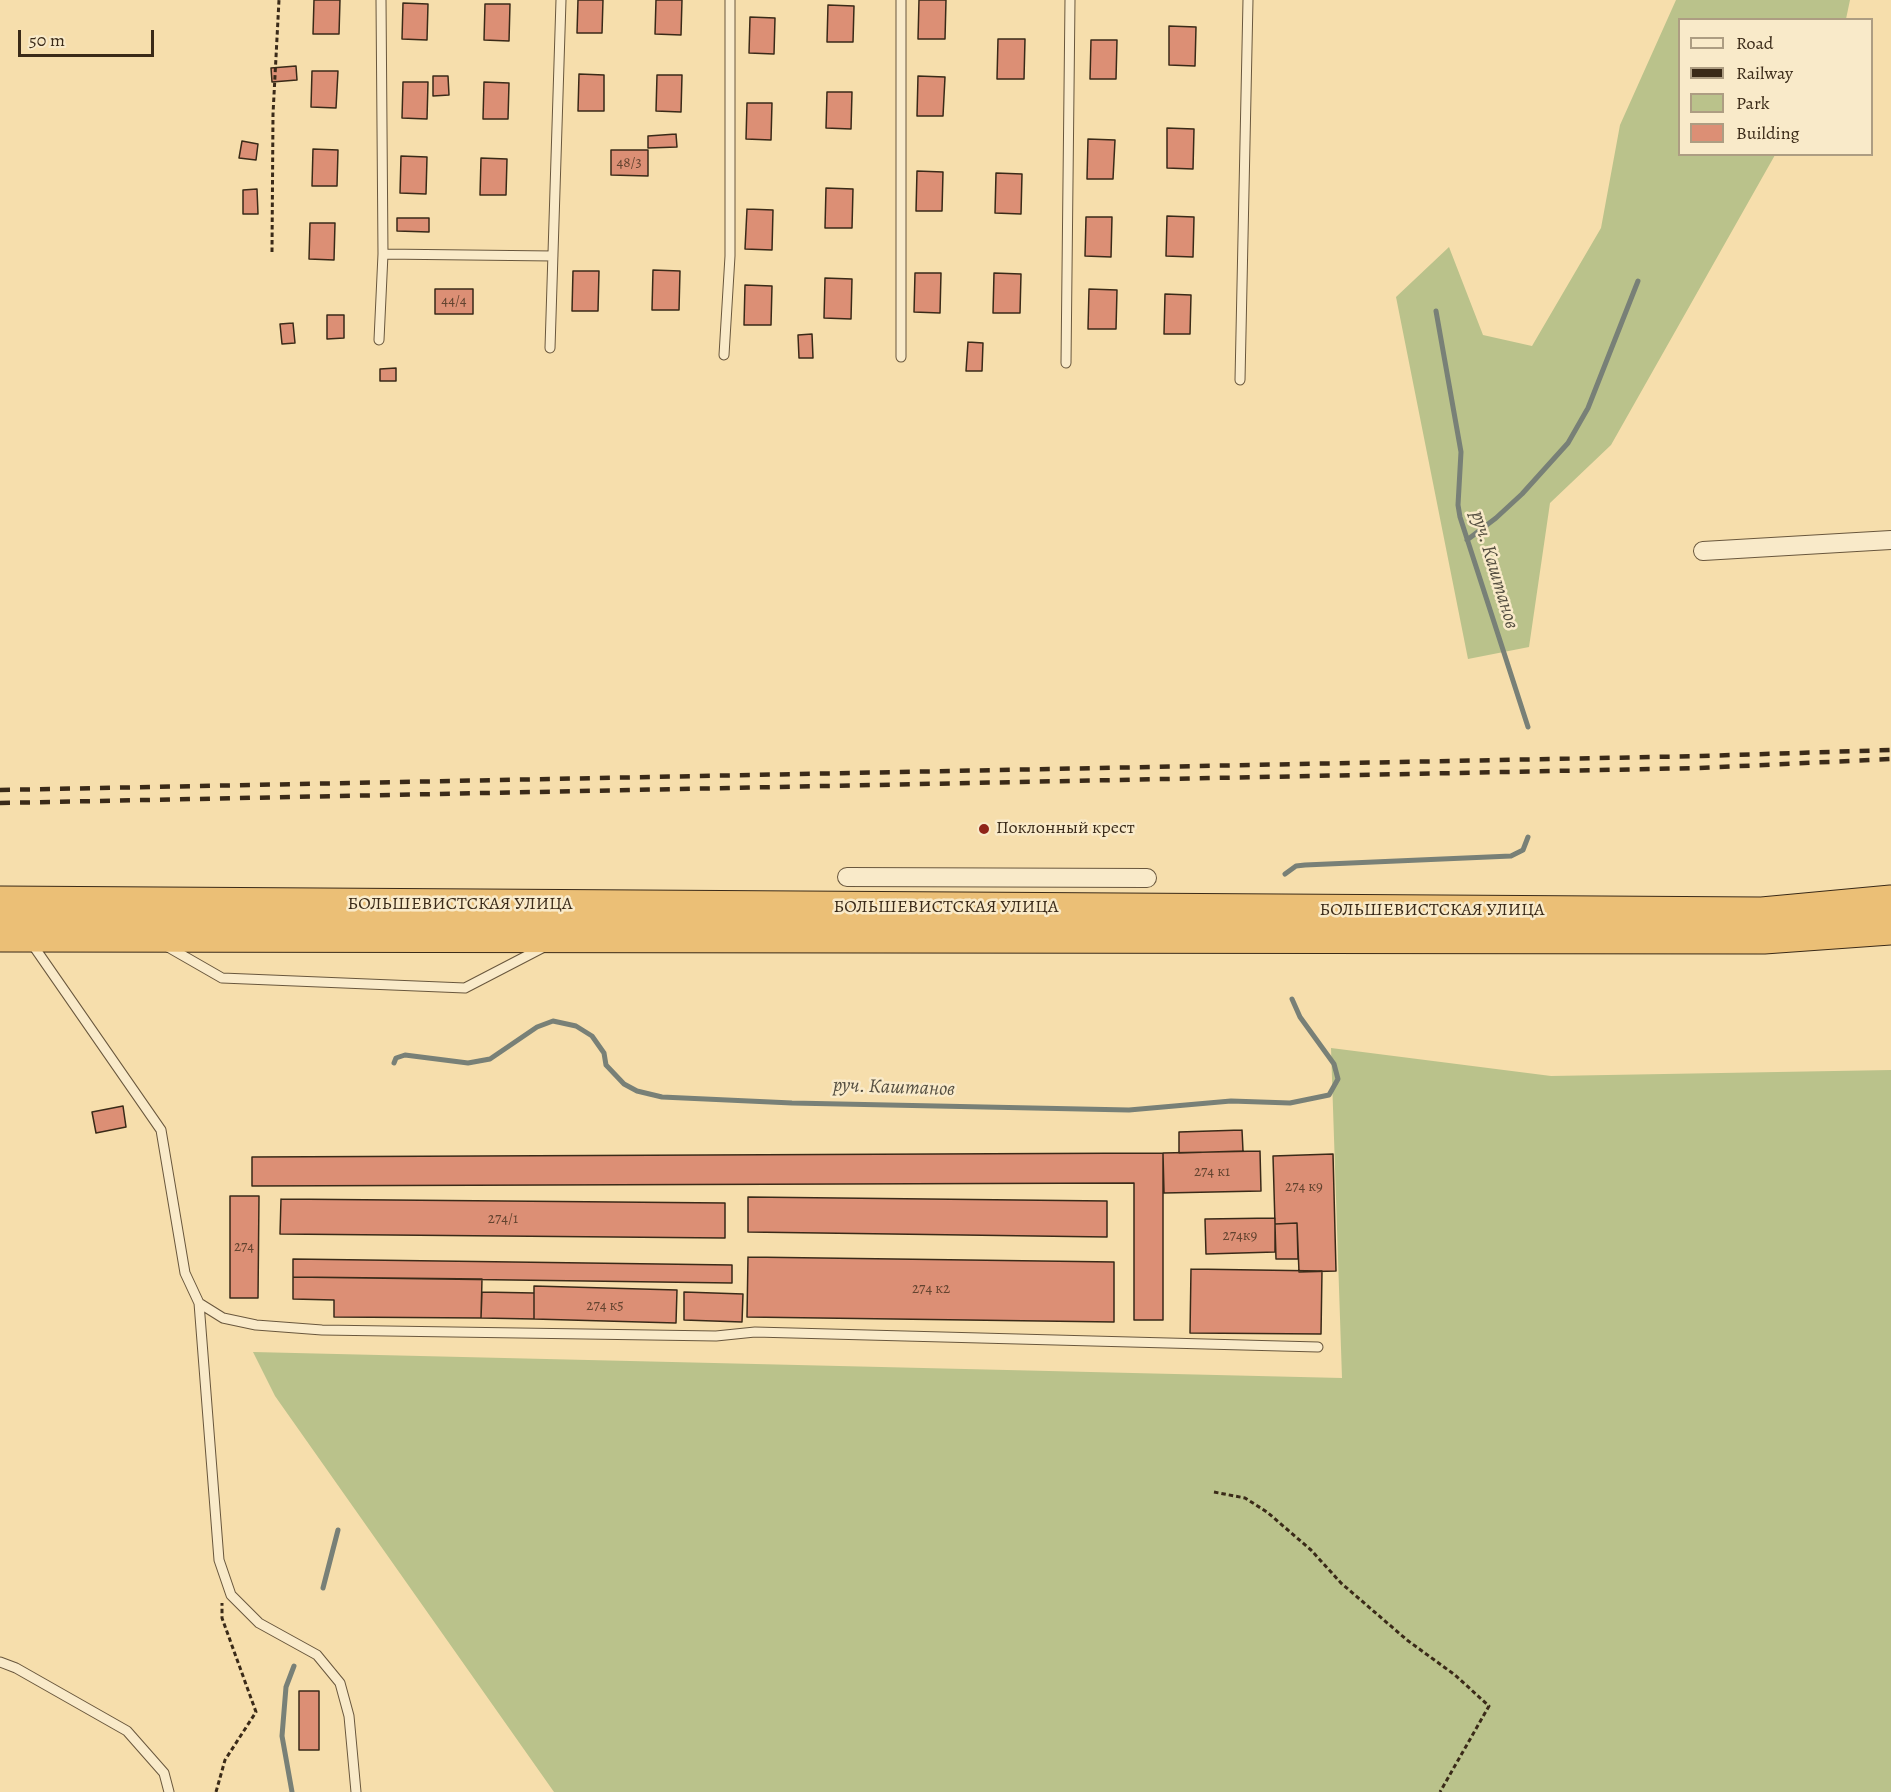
<!DOCTYPE html>
<meta charset="utf-8">
<style>
body{margin:0}
#map{position:relative;width:1891px;height:1792px;overflow:hidden;background:#f6deac;font-family:Alegreya,serif}
canvas{display:block}
.legend{position:absolute;left:1678px;top:18px;width:195px;height:138px;box-sizing:border-box;background:#f9eac9;border:2px solid #ad9d82;margin:0;padding:8px 10px;list-style:none;font-size:18px;color:#3a2a18}
.legend li{display:flex;align-items:center;gap:12px;height:30px}
.legend b{width:30px;border:2px solid #ad9d82}
.scale{position:absolute;left:18px;top:30px;width:136px;height:27px;box-sizing:border-box;border:3px solid #3a2a18;border-top:0;padding-left:8px;font-size:18px;line-height:21px;white-space:nowrap;color:#3a2a18;-webkit-text-stroke:4px #f9eac9;paint-order:stroke}
</style>
<div id="map">
<canvas width="1891" height="1792"></canvas>
<ul class="legend">
<li><b style="height:8px;background:#f9eac9"></b>Road</li>
<li><b style="height:8px;background:#3a2a18"></b>Railway</li>
<li><b style="height:16px;background:#bac28b"></b>Park</li>
<li><b style="height:16px;background:#dc8f75"></b>Building</li>
</ul>
<div class="scale">50 m</div>
</div>
<script>
const ctx = document.querySelector('canvas').getContext('2d');
ctx.lineJoin = 'round';
function fillPath(path, color) {
  ctx.fillStyle = color;
  ctx.fill(path, 'evenodd');
}
function toPath(rows) {
  const path = new Path2D();
  for (const r of rows) {
    path.moveTo(r[0], r[1]);
    for (let i = 2; i < r.length; i += 2) path.lineTo(r[i], r[i + 1]);
  }
  return path;
}
function trace(path, color, width, dash) {
  ctx.strokeStyle = color;
  ctx.lineWidth = width;
  ctx.lineCap = dash ? 'butt' : 'round';
  ctx.setLineDash(dash || []);
  ctx.stroke(path);
}
function write(font, color, halo, rows, align = 'center') {
  ctx.font = font + ' Alegreya,serif';
  ctx.lineWidth = 5;
  ctx.setLineDash([]);
  ctx.textBaseline = 'middle';
  ctx.strokeStyle = halo;
  ctx.fillStyle = color;
  for (const [text, x, y, turn = 0] of rows) {
    ctx.save();
    ctx.translate(x, y);
    ctx.rotate((+turn || 0) * Math.PI / 180);
    ctx.textAlign = isNaN(turn) ? turn : align;
    if (halo) ctx.strokeText(text, 0, 0);
    ctx.fillText(text, 0, 0);
    ctx.restore();
  }
}
fillPath(toPath([
 [1676,0,1850,0,1846,19,1680,20,1680,154,1775,155,1611,445,1550,503,1529,647,1468,659,1396,297,1449,247,1483,335,1532,346,1601,228,1620,125],
 [1331,1048,1551,1076,1891,1070,1891,1792,554,1792,275,1396,253,1352,1342,1378]
]), '#bac28b');
trace(toPath([
 [1436,311,1461,452,1458,505,1460,517,1528,727],
 [1467,540,1496,518,1522,494,1568,443,1588,408,1638,281],
 [1285,874,1296,866,1305,865,1511,856,1523,850,1528,837],
 [394,1063,396,1058,405,1055,468,1063,490,1059,537,1027,553,1021,576,1026,592,1036,604,1053,606,1065,624,1084,637,1091,662,1097,792,1103,1129,1110,1231,1101,1290,1103,1329,1095,1338,1079,1334,1064,1300,1017,1292,999],
 [323,1588,338,1530],
 [292,1792,282,1736,286,1687,294,1666]
]), '#788077', 5);
const building = toPath([
 [314,0,340,0,339,34,313,34,314,0],
 [578,0,603,0,602,33,577,33,578,0],
 [656,0,682,0,681,35,655,34,656,0],
 [919,0,946,0,945,39,918,39,919,0],
 [403,3,428,4,427,40,402,39,403,3],
 [485,4,510,4,509,41,484,40,485,4],
 [828,5,854,6,853,42,827,42,828,5],
 [750,17,775,18,774,54,749,53,750,17],
 [1169,26,1196,27,1195,66,1169,65,1169,26],
 [998,39,1025,39,1024,79,997,79,998,39],
 [1091,40,1117,40,1116,79,1090,79,1091,40],
 [296,66,297,80,272,82,271,68,296,66],
 [312,71,338,71,336,108,311,107,312,71],
 [579,74,604,75,604,111,578,111,579,74],
 [657,75,682,75,681,112,656,111,657,75],
 [433,76,448,76,449,95,433,96,433,76],
 [918,76,945,77,943,116,917,116,918,76],
 [403,82,428,82,427,119,402,118,403,82],
 [484,82,509,83,508,119,483,119,484,82],
 [827,92,852,92,851,129,826,128,827,92],
 [747,103,772,103,771,140,746,139,747,103],
 [1167,128,1194,129,1193,169,1167,168,1167,128],
 [676,134,677,147,648,148,648,136,676,134],
 [1088,139,1115,140,1113,179,1087,179,1088,139],
 [242,141,258,144,256,160,239,158,242,141],
 [313,149,338,150,337,186,312,186,313,149],
 [611,150,648,150,648,176,611,175,611,150],
 [401,156,427,157,426,194,400,193,401,156],
 [481,158,507,159,506,195,480,195,481,158],
 [917,171,943,172,942,211,916,211,917,171],
 [996,173,1022,174,1021,214,995,213,996,173],
 [826,188,853,189,852,228,825,228,826,188],
 [257,189,258,214,243,214,243,190,257,189],
 [747,209,773,210,772,250,745,249,747,209],
 [1167,216,1194,217,1193,257,1166,256,1167,216],
 [1086,217,1112,217,1111,257,1085,256,1086,217],
 [397,218,429,218,429,232,397,231,397,218],
 [310,223,335,223,334,260,309,259,310,223],
 [653,270,680,271,679,310,652,310,653,270],
 [573,271,599,271,598,311,572,311,573,271],
 [915,273,941,273,940,313,914,312,915,273],
 [994,273,1021,274,1020,313,993,313,994,273],
 [825,278,852,279,851,319,824,318,825,278],
 [745,285,772,286,771,325,744,325,745,285],
 [435,289,473,289,473,314,435,314,435,289],
 [1089,289,1117,290,1116,329,1088,329,1089,289],
 [1165,294,1191,295,1190,334,1164,334,1165,294],
 [327,315,344,315,344,338,327,339,327,315],
 [293,323,295,343,282,344,280,324,293,323],
 [812,334,813,358,799,358,798,335,812,334],
 [968,342,983,343,982,371,966,371,968,342],
 [396,368,396,381,380,381,380,369,396,368],
 [123,1106,126,1127,96,1133,92,1112,123,1106],
 [1242,1130,1243,1151,1179,1153,1179,1132,1242,1130],
 [1260,1151,1261,1191,1164,1193,1163,1153,1260,1151],
 [1163,1153,1163,1320,1134,1320,1134,1183,252,1186,252,1157,1163,1153],
 [1333,1154,1336,1271,1299,1272,1297,1223,1275,1224,1273,1156,1333,1154],
 [230,1196,259,1196,258,1298,230,1298,230,1196],
 [748,1197,1107,1201,1107,1237,748,1232,748,1197],
 [281,1199,725,1203,725,1238,280,1234,281,1199],
 [1275,1218,1275,1252,1206,1254,1205,1219,1275,1218],
 [1297,1223,1298,1259,1276,1259,1275,1224,1297,1223],
 [748,1257,1114,1262,1114,1322,747,1317,748,1257],
 [293,1259,732,1265,732,1283,293,1277,293,1259],
 [1191,1269,1322,1271,1321,1334,1190,1333,1191,1269],
 [293,1277,482,1279,481,1318,334,1317,334,1300,293,1299,293,1277],
 [534,1286,677,1290,676,1323,534,1319,534,1286],
 [482,1292,534,1293,534,1319,481,1318,482,1292],
 [684,1292,743,1294,742,1322,684,1320,684,1292],
 [299,1691,319,1691,319,1750,299,1750,299,1691]
]);
fillPath(building, '#dc8f75');
trace(building, '#3a2a18', 1.5);
const lane = toPath([
 [901,0,901,357],
 [383,254,553,256],
 [379,340,383,254,381,0],
 [550,348,561,0],
 [724,355,730,256,730,0],
 [1066,363,1070,0],
 [1240,380,1248,0],
 [30,941,161,1130,185,1273,199,1303,223,1318,256,1325,322,1330,716,1336,755,1332,1318,1347],
 [168,947,222,978,465,988,544,947],
 [199,1303,219,1560,231,1595,259,1623,317,1655,340,1683,349,1716,356,1792],
 [0,1662,16,1668,127,1731,164,1773,169,1792]
]);
const street = toPath([
 [1703,551,1891,540],
 [847,877,1147,878]
]);
const highway = toPath([
 [0,903,1762,914,1891,902],
 [0,935,1764,937,1891,928]
]);
trace(lane, '#69573d', 11);
trace(street, '#69573d', 20);
trace(highway, '#3a2a18', 35);
trace(toPath([
 [272,252,273,114,279,0],
 [1214,1492,1245,1498,1267,1512,1311,1550,1341,1583,1407,1640,1455,1675,1489,1706,1440,1792],
 [216,1792,225,1760,256,1712,222,1618,222,1603]
]), '#3a2a18', 3, [4.5, 3]);
trace(lane, '#f9eac9', 9);
trace(street, '#f9eac9', 18);
trace(highway, '#ebbf76', 33);
trace(toPath([
 [0,790,1701,756,1891,750],
 [0,803,1699,768,1891,759]
]), '#3a2a18', 4.5, [10, 10]);
for (const [x, y, r, color] of [
 [984,829,6,"#8f2418"]
]) {
  const dot = new Path2D();
  dot.arc(x, y, r, 0, 2 * Math.PI);
  ctx.fillStyle = color;
  ctx.fill(dot);
  trace(dot, '#f9eac9', 2);
}
write('15px', '#62432f', null, [
 ["48/3",629,163],
 ["44/4",454,301],
 ["274 к1",1212,1172],
 ["274 к9",1304,1187],
 ["274/1",503,1219],
 ["274к9",1240,1236],
 ["274",244,1247],
 ["274 к2",931,1289],
 ["274 к5",605,1306]
]);
write('18px', '#3a2a18', '#f9eac9', [
 ["Поклонный крест",996,829]
], 'left');
write('18px', '#3a2a18', '#f9eac9', [
 ["БОЛЬШЕВИСТСКАЯ УЛИЦА",460,905],
 ["БОЛЬШЕВИСТСКАЯ УЛИЦА",946,908],
 ["БОЛЬШЕВИСТСКАЯ УЛИЦА",1432,911]
]);
write('italic 20px', '#544e40', '#f9eac9', [
 ["руч. Каштанов",1494,570,73],
 ["руч. Каштанов",894,1088,2]
]);
</script>
